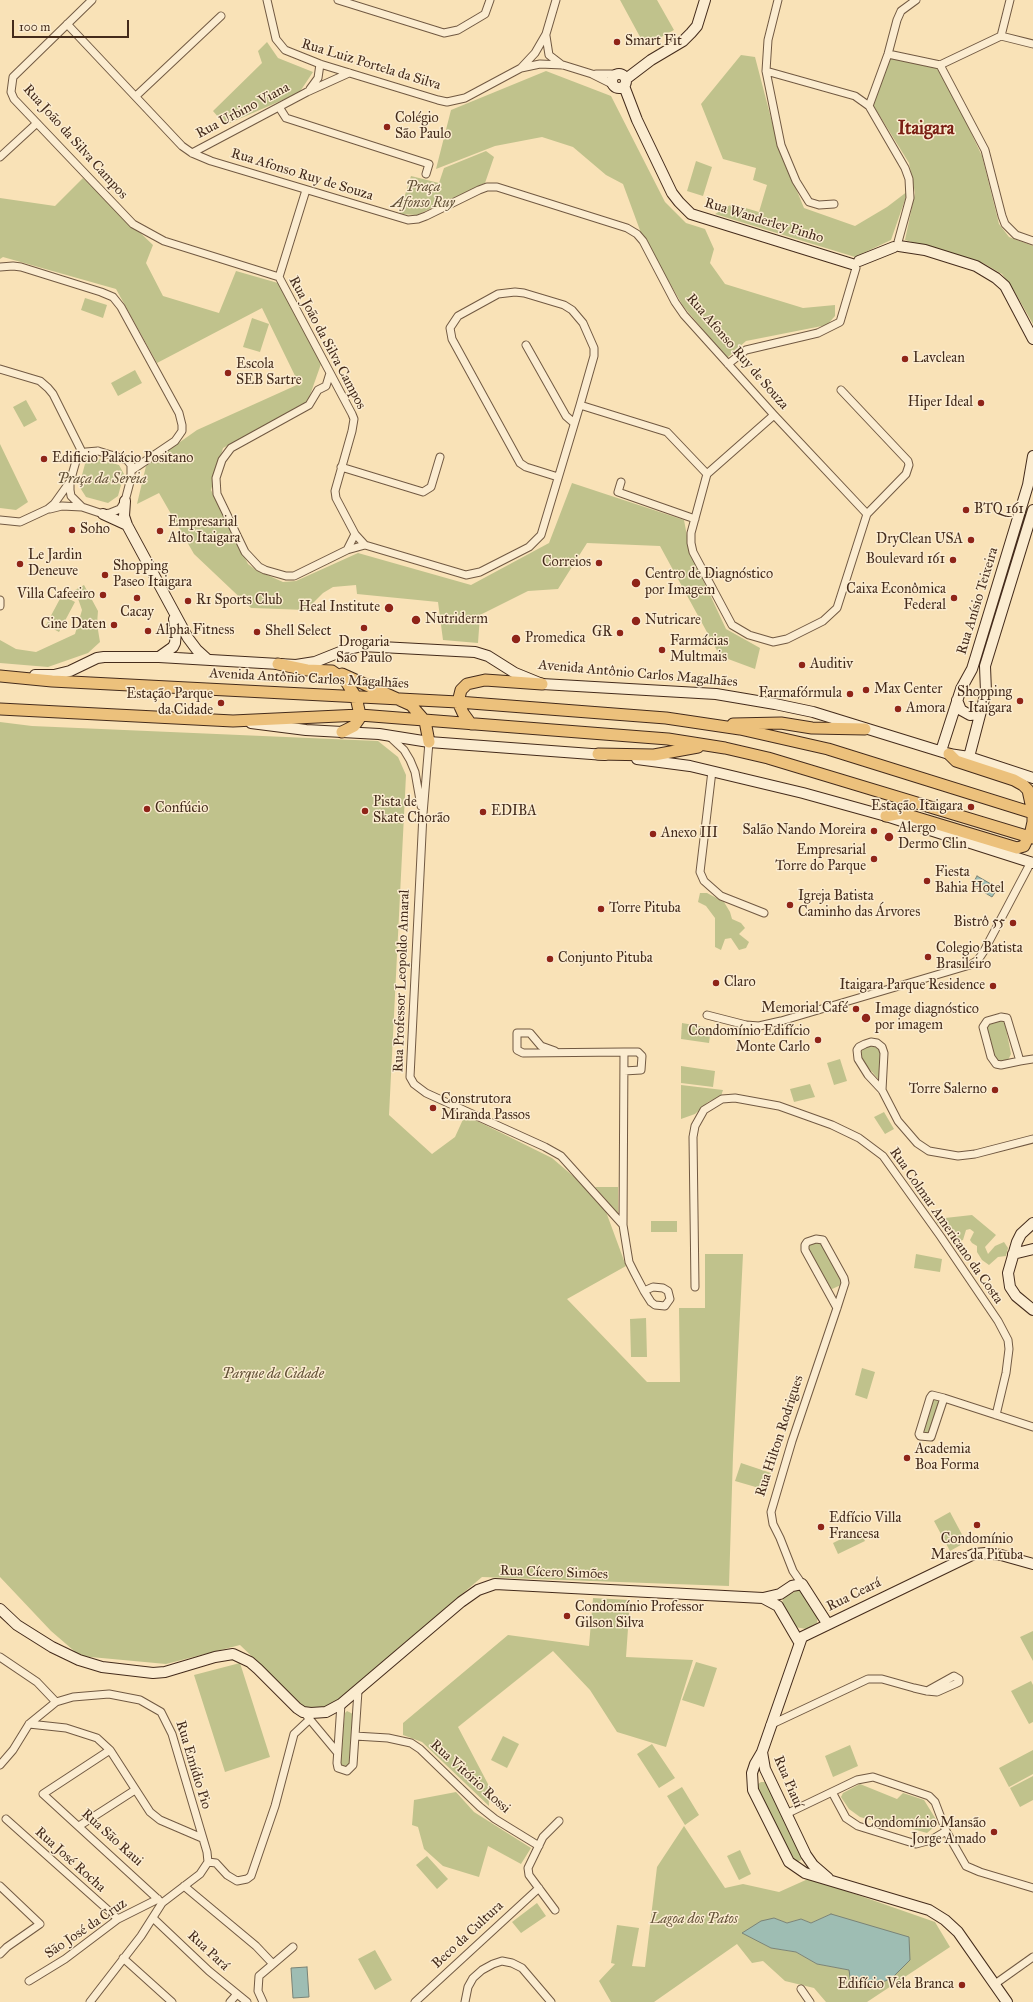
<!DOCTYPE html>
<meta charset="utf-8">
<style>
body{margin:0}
#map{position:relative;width:1033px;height:2002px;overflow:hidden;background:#f9e2b7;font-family:"IM FELL Great Primer",serif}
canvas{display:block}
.scale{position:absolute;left:12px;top:20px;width:117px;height:18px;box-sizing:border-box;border:2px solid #442b1b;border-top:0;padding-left:5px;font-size:12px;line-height:14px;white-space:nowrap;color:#442b1b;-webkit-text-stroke:3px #fbecd0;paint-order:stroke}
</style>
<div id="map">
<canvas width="1033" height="2002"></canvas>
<div class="scale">100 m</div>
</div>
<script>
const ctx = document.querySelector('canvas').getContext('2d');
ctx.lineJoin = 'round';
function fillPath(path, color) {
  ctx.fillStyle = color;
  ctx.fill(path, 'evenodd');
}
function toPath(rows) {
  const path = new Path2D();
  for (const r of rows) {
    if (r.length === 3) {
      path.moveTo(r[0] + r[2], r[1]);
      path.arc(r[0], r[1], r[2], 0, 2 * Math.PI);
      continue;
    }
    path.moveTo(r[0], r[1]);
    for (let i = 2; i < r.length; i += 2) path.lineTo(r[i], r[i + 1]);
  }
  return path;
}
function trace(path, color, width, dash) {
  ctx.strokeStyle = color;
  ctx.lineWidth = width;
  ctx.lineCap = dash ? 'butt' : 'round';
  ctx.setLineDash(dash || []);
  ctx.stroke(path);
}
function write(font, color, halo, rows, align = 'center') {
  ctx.font = font + ' "IM FELL Great Primer",serif';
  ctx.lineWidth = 3;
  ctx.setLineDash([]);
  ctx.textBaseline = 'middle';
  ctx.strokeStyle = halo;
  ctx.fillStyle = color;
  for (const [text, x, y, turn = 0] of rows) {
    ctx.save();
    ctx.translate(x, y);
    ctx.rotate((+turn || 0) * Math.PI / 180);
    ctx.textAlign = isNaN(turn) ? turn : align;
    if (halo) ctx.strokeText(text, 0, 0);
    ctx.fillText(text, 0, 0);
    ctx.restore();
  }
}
fillPath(toPath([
 [620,0,657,0,674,30,645,46],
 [267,42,278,58,313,72,299,93,225,125,213,111,262,63,258,51],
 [741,55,755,57,778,145,804,208,855,226,887,207,908,191,891,240,855,257,715,214,732,204,759,212,767,185,753,180,756,168,723,159,701,104],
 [887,57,939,65,982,156,999,224,1009,237,1033,246,1033,324,1013,289,1002,274,983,263,905,240,915,193,909,163,873,105],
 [546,71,611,96,665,202,686,223,705,229,714,249,710,263,725,284,803,308,835,305,835,316,827,325,746,341,727,358,683,306,641,233,623,184,606,175,573,147,542,137,495,146,436,169,451,110],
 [486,151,494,157,485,183,417,215,399,214,411,176,439,183,444,168],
 [696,161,712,167,703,196,687,191],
 [83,178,153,245,146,263,163,296,219,313,236,271,278,283,321,364,309,398,303,406,223,448,211,490,248,564,256,570,283,582,296,581,358,553,471,585,549,543,572,483,684,520,690,552,726,629,760,648,755,669,720,656,660,546,587,543,558,589,528,591,480,615,478,643,443,640,438,602,357,594,356,585,333,587,323,593,306,610,251,608,194,554,159,493,137,504,146,466,197,430,299,384,262,308,157,363,116,289,3,257,0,259,0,198,55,206],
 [85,298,107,305,103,318,81,310],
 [252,318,269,324,260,352,243,347],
 [135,370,142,383,118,396,111,383],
 [26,400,37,420,24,427,13,407],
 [0,444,28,502,16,510,0,508],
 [96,458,119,465,124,474,118,496,108,503,86,497,79,486,85,464],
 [84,585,98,611,97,624,100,642,88,653,48,667,0,663,0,640,16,649,36,652,75,634,82,610,75,590],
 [62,595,75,602,59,632,46,625],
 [0,722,32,726,378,741,398,757,406,775,389,1115,432,1154,455,1137,465,1115,552,1158,580,1182,605,1209,626,1266,567,1299,647,1382,680,1382,679,1308,705,1308,705,1254,743,1254,733,1455,729,1586,482,1577,316,1718,240,1645,166,1664,80,1656,51,1631,0,1577],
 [700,893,707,893,724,902,730,912,732,919,741,923,745,928,739,934,749,942,746,948,739,950,731,938,725,939,721,950,715,947,715,918,706,906,698,902],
 [1001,1020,1005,1023,1011,1054,1008,1060,998,1061,992,1054,986,1025],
 [682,1023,711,1028,709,1043,681,1039],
 [870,1046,875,1046,882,1052,879,1080,861,1059,860,1053,865,1047],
 [840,1059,847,1081,834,1085,827,1063],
 [681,1066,715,1071,713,1087,681,1083],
 [810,1084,815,1097,794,1102,790,1089],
 [681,1085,723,1090,721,1096,708,1102,695,1114,681,1119],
 [884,1112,894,1129,885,1134,874,1117],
 [595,1187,618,1187,618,1214],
 [972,1215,996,1235,985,1247,988,1254,995,1246,1004,1242,1008,1248,1006,1256,998,1257,989,1265,982,1260,977,1252,977,1246,972,1243,970,1240,974,1232,970,1229,966,1230,963,1240,955,1242,950,1238,947,1229,937,1223,936,1219],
 [651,1221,677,1221,677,1232,651,1232],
 [816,1241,822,1244,841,1277,841,1285,832,1289,825,1284,807,1251,808,1245],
 [916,1254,942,1259,940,1272,914,1268],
 [646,1318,647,1357,631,1357,630,1319],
 [862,1368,875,1372,867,1399,855,1395],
 [933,1396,943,1399,932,1437,922,1434],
 [741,1463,771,1473,766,1490,735,1481],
 [950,1512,966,1542,950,1551,934,1521],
 [859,1530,865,1541,838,1554,833,1543],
 [796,1591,801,1591,818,1615,817,1623,806,1629,795,1627,782,1605,783,1598],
 [593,1598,630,1600,626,1657,693,1660,666,1747,617,1732,590,1690,553,1651,458,1727,488,1784,489,1806,422,1742,403,1735,403,1723,508,1635,589,1646],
 [1033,1631,1033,1661,1020,1637],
 [696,1662,717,1668,704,1707,682,1700],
 [240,1663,270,1757,225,1772,194,1675],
 [1031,1681,1033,1685,1033,1722,1029,1724,1011,1691],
 [347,1711,353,1714,350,1763,348,1766,343,1766,340,1764,345,1713],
 [503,1736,519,1744,507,1768,491,1760],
 [652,1744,675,1778,659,1788,637,1754],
 [850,1745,858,1766,833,1777,825,1756],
 [1033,1750,1033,1774,1009,1787,999,1768],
 [1033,1776,1033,1800,1020,1807,1010,1788],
 [761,1782,766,1782,801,1854,801,1860,797,1862,792,1860,757,1788,758,1784],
 [860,1784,897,1799,903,1793,924,1800,937,1821,934,1827,927,1833,887,1822,885,1824,860,1817,849,1809,841,1797,843,1793],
 [682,1787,699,1815,685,1825,667,1796],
 [456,1792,474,1812,531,1848,521,1864,488,1846,479,1877,443,1866,424,1849,418,1827,412,1825,414,1800],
 [684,1826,725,1888,743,1884,779,1892,808,1879,832,1886,935,1922,950,1947,867,2002,826,2002,814,1988,785,1981,763,1961,752,1963,737,1944,654,2002,611,2002,599,1981,615,1964,611,1963,617,1925,639,1928,632,1966,645,1967,657,1867],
 [831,1914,871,1987,849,1970,817,1964,796,1952,771,1948,743,1933,774,1918,787,1923,801,1919,811,1923],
 [740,1850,751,1874,739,1880,727,1856],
 [427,1856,448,1879,437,1889,416,1865],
 [537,1903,546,1916,521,1933,512,1922],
 [375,1950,392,1980,375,1990,358,1959]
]), '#c0c28c');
const water = toPath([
 [977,876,998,888,992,897,972,885,977,876],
 [831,1914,909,1937,910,1960,892,1978,871,1987,851,1985,849,1970,817,1964,796,1952,771,1948,742,1933,761,1921,774,1918,787,1923,801,1919,811,1923,831,1914],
 [307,1967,309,1997,293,1998,291,1968,307,1967]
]);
fillPath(water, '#9ebdb3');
trace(water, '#7a8376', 1);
const street = toPath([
 [92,0,13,77,11,92,14,99,133,224,164,241,279,277,352,414,354,419,352,431,335,491,336,498,355,534,365,545,466,575,480,572,529,547,541,535,580,405,594,356,594,348,583,323,572,310,564,305,524,293,515,292,498,294,458,316,450,328,452,339,520,463,526,467,558,477],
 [267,0,276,39,285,50,320,64,438,100,447,102,465,98,521,68,540,64,563,65,592,74,612,84],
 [338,0,444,33,458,30,480,17,485,14,490,0],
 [778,0,768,40,766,71,781,145,796,181,809,202,819,205,834,204],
 [67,24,182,146,192,153,211,161,408,220,418,219,426,216,479,190,487,187,497,187,627,228,637,234,643,241,675,302,684,315,774,415,867,514],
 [546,36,549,55,562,65],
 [1001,36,1010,0],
 [888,54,940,65,1001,36,1033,44],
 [940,65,985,150,1002,216,1005,224,1016,235,1033,241],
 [521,68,535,53,546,34,556,0],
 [766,71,855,96,869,106],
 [596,74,616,74],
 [310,89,318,78,320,64],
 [136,96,221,16],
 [279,107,286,118,429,164,426,174],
 [192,153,307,92,349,73],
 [0,157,37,123],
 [898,242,910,198,909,179,905,168,869,106,888,54,897,20,901,11,916,0],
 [0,267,13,266,21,267,101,292,113,297,121,307,179,413,182,425,182,431,175,441,132,470],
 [279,277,306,190],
 [526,345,566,416,574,423],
 [728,364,746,350,818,333,840,322,856,268],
 [0,369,40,381,48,388,53,394,83,454],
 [330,373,326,386,318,390,309,405,231,448,222,460,216,478,217,494,245,552,259,567,265,570,286,576,294,576,347,550,365,545],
 [580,405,667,432,707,474],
 [98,451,127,460,131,465,131,478,125,501,120,509,110,513,103,514,82,507,71,496,70,490,70,482,76,461,86,452,98,451],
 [341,467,423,492,431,487,440,457],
 [707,474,691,533,691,543,693,552,732,625,749,635,773,642,787,639,823,621,837,608,867,514,906,474,909,465,908,461,841,390],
 [707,474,774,415],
 [621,482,618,492,695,519],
 [50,509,62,506,82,507],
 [0,520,20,522,48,509,54,504,69,483],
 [347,550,355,534],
 [0,600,0,606],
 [389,736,404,750,410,760,415,772,421,806],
 [429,742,423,814,410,1077,414,1084,426,1093,545,1147,561,1156,623,1225,629,1262,634,1272,644,1291,651,1302,655,1305,665,1306,670,1299,668,1291,663,1288,653,1287,644,1291],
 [712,771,700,872,704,881,721,896,764,913],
 [707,1015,746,1025,759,1026,781,1021,970,965,978,960,984,951,1031,862],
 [1001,1017,1007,1018,1020,1061,1001,1065,996,1064,991,1057,983,1027,987,1021,1001,1017],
 [555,1051,541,1046,530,1033,517,1033,517,1050,523,1053,624,1052,623,1225],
 [624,1052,638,1052,642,1056,641,1070,624,1071],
 [1020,1061,1033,1059],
 [882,1090,884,1053,882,1047,877,1043,871,1042,865,1044,859,1047,857,1050,858,1059,868,1075,882,1090,898,1121,917,1143,929,1151,958,1156,975,1154,1033,1139],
 [695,1287,693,1137,695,1126,704,1110,722,1099,735,1098,779,1106,832,1125,859,1138,883,1156,941,1237,998,1321,1008,1340,1009,1349,1006,1373,996,1415],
 [944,1398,931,1437,920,1436,919,1434,930,1398,932,1395,944,1398,1033,1427],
 [802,1584,793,1571,780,1538,773,1524,771,1512,792,1441,837,1308,845,1283,844,1278,823,1240,816,1239,807,1242,805,1245,805,1250,837,1308],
 [0,1657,37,1682,56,1702],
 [341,1704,337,1763,338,1768,347,1771,353,1765,358,1691],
 [307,1716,337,1752],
 [29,1724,66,1728,97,1738,110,1750,150,1812,160,1820,202,1838],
 [770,1725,868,1679,882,1679,914,1688,927,1691,937,1692,955,1684,959,1682,959,1679,954,1676,927,1691],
 [355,1736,388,1738,411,1743,420,1749,480,1807,495,1819,539,1846],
 [110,1750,43,1794,162,1903],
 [0,1765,13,1750,29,1724,56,1702,73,1697,109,1694,140,1700,161,1712,172,1734,207,1852,208,1862,200,1874,162,1903,141,1936,90,2002],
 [832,1792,846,1818,858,1826,916,1844,931,1840,946,1831],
 [786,1814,857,1780,873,1777,929,1796,935,1802,946,1831,966,1866,980,1872,1033,1888],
 [6,1819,118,1919],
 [79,1826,135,1790],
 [208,1862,216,1863,227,1875,237,1881,247,1879,251,1876,275,1806,294,1734,310,1719],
 [0,1886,40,1924,7,1947,0,1954],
 [184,1886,256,1946,273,1964],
 [555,1910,529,1875,528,1868,543,1837,559,1821],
 [153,1918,209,1971,247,2002],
 [123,1958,172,2002],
 [29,1981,65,1959,118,1919,158,1899],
 [995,1984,1033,1957],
 [801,1989,810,2002],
 [230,2002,237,1994],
 [263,2002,258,1991,259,1976,293,1947],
 [415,2002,539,1888],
 [465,2002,468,1987,473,1978,482,1970,493,1964,502,1961,512,1963,522,1968,551,2002]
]);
const secondary = toPath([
 [619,81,7],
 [626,79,651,60,683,41,691,33,697,26,705,0],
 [624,86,637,120,672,193,679,202,691,214,852,264],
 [899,246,925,250,976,266,996,278,1005,286,1033,339],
 [859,261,894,247],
 [125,501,124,516,127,525,188,638,197,650,208,660],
 [103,514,127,525],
 [159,657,173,647,175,643,176,632,174,619],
 [35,675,54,675,70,671,97,658,104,657,159,657,296,665,315,662,345,650,362,646,475,652,488,656,515,673,542,684,716,694,775,704,813,712,949,754,969,757,1033,778],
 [957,700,961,710,970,715,976,714,982,709],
 [251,723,306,730,379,734,429,742,605,755],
 [941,751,961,689,972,669,976,656,1028,485,1033,456],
 [969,757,986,692,985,666,1033,510],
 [637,759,690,766,803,793,886,816,1033,863],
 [1033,1223,1021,1234,1017,1242,1008,1273,1010,1287,1016,1296,1033,1310],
 [1013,1254,1033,1249],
 [763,1598,778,1606,799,1642],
 [0,1609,17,1625,52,1647,79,1660,102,1667,153,1673,165,1672,215,1657,233,1654,250,1662,258,1669,297,1708,303,1712,311,1713,326,1712,341,1704,461,1602,478,1590,495,1584,763,1598,780,1594,792,1586,802,1584,827,1623],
 [762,1752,765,1769,806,1855,813,1865,828,1878],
 [1007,2002,958,1932,945,1920,929,1910,805,1873,789,1862,753,1790,752,1773,755,1764,762,1752,802,1637,974,1554,986,1553,1001,1555,1033,1564]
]);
const primary = toPath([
 [278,664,307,670,332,671,345,680,356,697,360,715,359,719,354,726,342,732],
 [342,674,411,705,425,721,429,742],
 [0,676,52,681,458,702,666,718,740,729,828,749,1033,813],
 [0,709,233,721,360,715,668,739,725,748,768,758,1033,838],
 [471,724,463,713,458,702,461,690,467,684,485,680,542,684],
 [733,724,781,723,812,728,865,729],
 [598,754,654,755,698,747],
 [886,816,901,813,1017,848,1024,846,1031,831,1033,822,1033,813,1028,790,1023,785,1014,780,956,761,949,754]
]);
trace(street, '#715942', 9);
trace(secondary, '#442b1b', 12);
trace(primary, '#442b1b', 13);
trace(street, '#fbecd0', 7);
trace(secondary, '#fbecd0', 10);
trace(primary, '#ecc17c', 11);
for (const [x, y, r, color] of [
 [617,42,4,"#8f2418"],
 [387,127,4,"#8f2418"],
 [905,359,4,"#8f2418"],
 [228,373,4,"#8f2418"],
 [981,403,4,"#8f2418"],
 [44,459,4,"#8f2418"],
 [966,510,4,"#8f2418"],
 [72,530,4,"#8f2418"],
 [160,531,4,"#8f2418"],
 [971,540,4,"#8f2418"],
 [953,560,4,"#8f2418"],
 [599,563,4,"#8f2418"],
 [20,564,4,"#8f2418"],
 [105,575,4,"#8f2418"],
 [636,583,5,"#8f2418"],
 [103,595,4,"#8f2418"],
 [137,598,4,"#8f2418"],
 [954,598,4,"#8f2418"],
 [188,601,4,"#8f2418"],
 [389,608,5,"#8f2418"],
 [416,620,5,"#8f2418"],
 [636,621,5,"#8f2418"],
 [114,625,4,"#8f2418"],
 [364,628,4,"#8f2418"],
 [148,631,4,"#8f2418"],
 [257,632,4,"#8f2418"],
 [620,633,4,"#8f2418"],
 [516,639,5,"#8f2418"],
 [662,650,4,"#8f2418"],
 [802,665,4,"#8f2418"],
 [866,690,4,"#8f2418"],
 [850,694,4,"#8f2418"],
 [1020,701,4,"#8f2418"],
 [221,703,4,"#8f2418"],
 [898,709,4,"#8f2418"],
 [971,807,4,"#8f2418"],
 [147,809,4,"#8f2418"],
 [365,811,4,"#8f2418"],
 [483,812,4,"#8f2418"],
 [874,831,4,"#8f2418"],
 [653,834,4,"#8f2418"],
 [889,837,5,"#8f2418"],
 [874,859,4,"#8f2418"],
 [927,881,4,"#8f2418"],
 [790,905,4,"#8f2418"],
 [601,909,4,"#8f2418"],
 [1013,923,4,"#8f2418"],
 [928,957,4,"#8f2418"],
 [550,959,4,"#8f2418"],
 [716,983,4,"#8f2418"],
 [993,986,4,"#8f2418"],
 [856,1009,4,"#8f2418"],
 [866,1018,5,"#8f2418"],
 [818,1040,4,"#8f2418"],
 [995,1090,4,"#8f2418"],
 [433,1108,4,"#8f2418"],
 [907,1458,4,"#8f2418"],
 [977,1525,4,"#8f2418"],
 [821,1527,4,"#8f2418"],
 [567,1616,4,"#8f2418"],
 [994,1832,4,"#8f2418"],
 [962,1985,4,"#8f2418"]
]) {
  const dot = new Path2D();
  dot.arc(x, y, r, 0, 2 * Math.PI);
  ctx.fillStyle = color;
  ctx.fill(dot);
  trace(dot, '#fbecd0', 1.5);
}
write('14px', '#442b1b', '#fbecd0', [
 ["Smart Fit",625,42],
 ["Colégio",395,119],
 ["São Paulo",395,135],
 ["Lavclean",913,359],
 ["Escola",236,365],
 ["SEB Sartre",236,381],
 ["Hiper Ideal",973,403,"right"],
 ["Edificio Palácio Positano",52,459],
 ["BTQ 161",974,510],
 ["Empresarial",168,523],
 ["Alto Itaigara",168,539],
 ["Soho",80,530],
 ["DryClean USA",963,540,"right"],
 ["Le Jardin",28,556],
 ["Deneuve",28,572],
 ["Boulevard 161",945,560,"right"],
 ["Correios",591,563,"right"],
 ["Shopping",113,567],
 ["Paseo Itaigara",113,583],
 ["Centro de Diagnóstico",645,575],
 ["por Imagem",645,591],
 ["Caixa Econômica",946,590,"right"],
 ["Federal",946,606,"right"],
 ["Villa Cafeeiro",95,595,"right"],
 ["R1 Sports Club",196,601],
 ["Heal Institute",380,608,"right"],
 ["Cacay",137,613,"center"],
 ["Nutriderm",425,620],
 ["Nutricare",645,621],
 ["Cine Daten",106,625,"right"],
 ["Alpha Fitness",156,631],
 ["Shell Select",265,632],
 ["GR",612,633,"right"],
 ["Promedica",525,639],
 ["Farmácias",670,642],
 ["Multmais",670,658],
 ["Drogaria",364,643,"center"],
 ["São Paulo",364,659,"center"],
 ["Auditiv",810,665],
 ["Max Center",874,690],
 ["Shopping",1012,693,"right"],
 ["Itaigara",1012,709,"right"],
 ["Farmafórmula",842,694,"right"],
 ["Estação Parque",213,695,"right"],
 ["da Cidade",213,711,"right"],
 ["Amora",906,709],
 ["Pista de",373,803],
 ["Skate Chorão",373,819],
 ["Estação Itaigara",963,807,"right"],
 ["Confúcio",155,809],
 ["EDIBA",491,812],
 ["Alergo",898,829],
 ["Dermo Clin",898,845],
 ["Salão Nando Moreira",866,831,"right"],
 ["Anexo III",661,834],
 ["Empresarial",866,851,"right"],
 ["Torre do Parque",866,867,"right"],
 ["Fiesta",935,873],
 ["Bahia Hotel",935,889],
 ["Igreja Batista",798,897],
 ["Caminho das Árvores",798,913],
 ["Torre Pituba",609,909],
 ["Bistrô 55",1005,923,"right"],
 ["Colegio Batista",936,949],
 ["Brasileiro",936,965],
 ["Conjunto Pituba",558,959],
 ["Claro",724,983],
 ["Itaigara Parque Residence",985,986,"right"],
 ["Memorial Café",848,1009,"right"],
 ["Image diagnóstico",875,1010],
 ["por imagem",875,1026],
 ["Condomínio Edifício",810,1032,"right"],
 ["Monte Carlo",810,1048,"right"],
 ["Torre Salerno",987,1090,"right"],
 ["Construtora",441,1100],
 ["Miranda Passos",441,1116],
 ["Academia",915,1450],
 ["Boa Forma",915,1466],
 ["Edfício Villa",829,1519],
 ["Francesa",829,1535],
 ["Condomínio",977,1540,"center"],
 ["Mares da Pituba",977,1556,"center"],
 ["Condomínio Professor",575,1608],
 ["Gilson Silva",575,1624],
 ["Condomínio Mansão",986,1824,"right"],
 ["Jorge Amado",986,1840,"right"],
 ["Edifício Vela Branca",954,1985,"right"]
], 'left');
write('14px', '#442b1b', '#fbecd0', [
 ["Rua Luiz Portela da Silva",371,65,17],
 ["Rua Urbino Viana",243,111,-28],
 ["Rua João da Silva Campos",75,142,48],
 ["Rua Afonso Ruy de Souza",302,175,17],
 ["Rua Wanderley Pinho",764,221,17],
 ["Rua João da Silva Campos",327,343,62],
 ["Rua Afonso Ruy de Souza",737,352,49],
 ["Rua Anísio Teixeira",978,601,-73],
 ["Avenida Antônio Carlos Magalhães",638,674,5],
 ["Avenida Antônio Carlos Magalhães",309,679,3],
 ["Rua Professor Leopoldo Amaral",402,981,-88],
 ["Rua Colmar Americano da Costa",946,1226,55],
 ["Rua Hilton Rodrigues",780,1436,-72],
 ["Rua Cícero Simões",554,1573,2],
 ["Rua Ceará",854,1595,-26],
 ["Rua Emídio Pio",193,1765,73],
 ["Rua Vitório Rossi",470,1777,42],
 ["Rua Piauí",788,1782,67],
 ["Rua São Raui",112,1838,42],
 ["Rua José Rocha",70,1860,42],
 ["São José da Cruz",86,1929,-34],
 ["Beco da Cultura",468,1935,-43],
 ["Rua Pará",208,1951,43]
]);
write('italic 14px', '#635137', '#fbecd0', [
 ["Praça",423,188],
 ["Afonso Ruy",423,204],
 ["Praça da Sereia",102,480],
 ["Parque da Cidade",273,1375],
 ["Lagoa dos Patos",694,1920]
]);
write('bold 18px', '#7a1f14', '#fbecd0', [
 ["Itaigara",926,130]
]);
</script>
